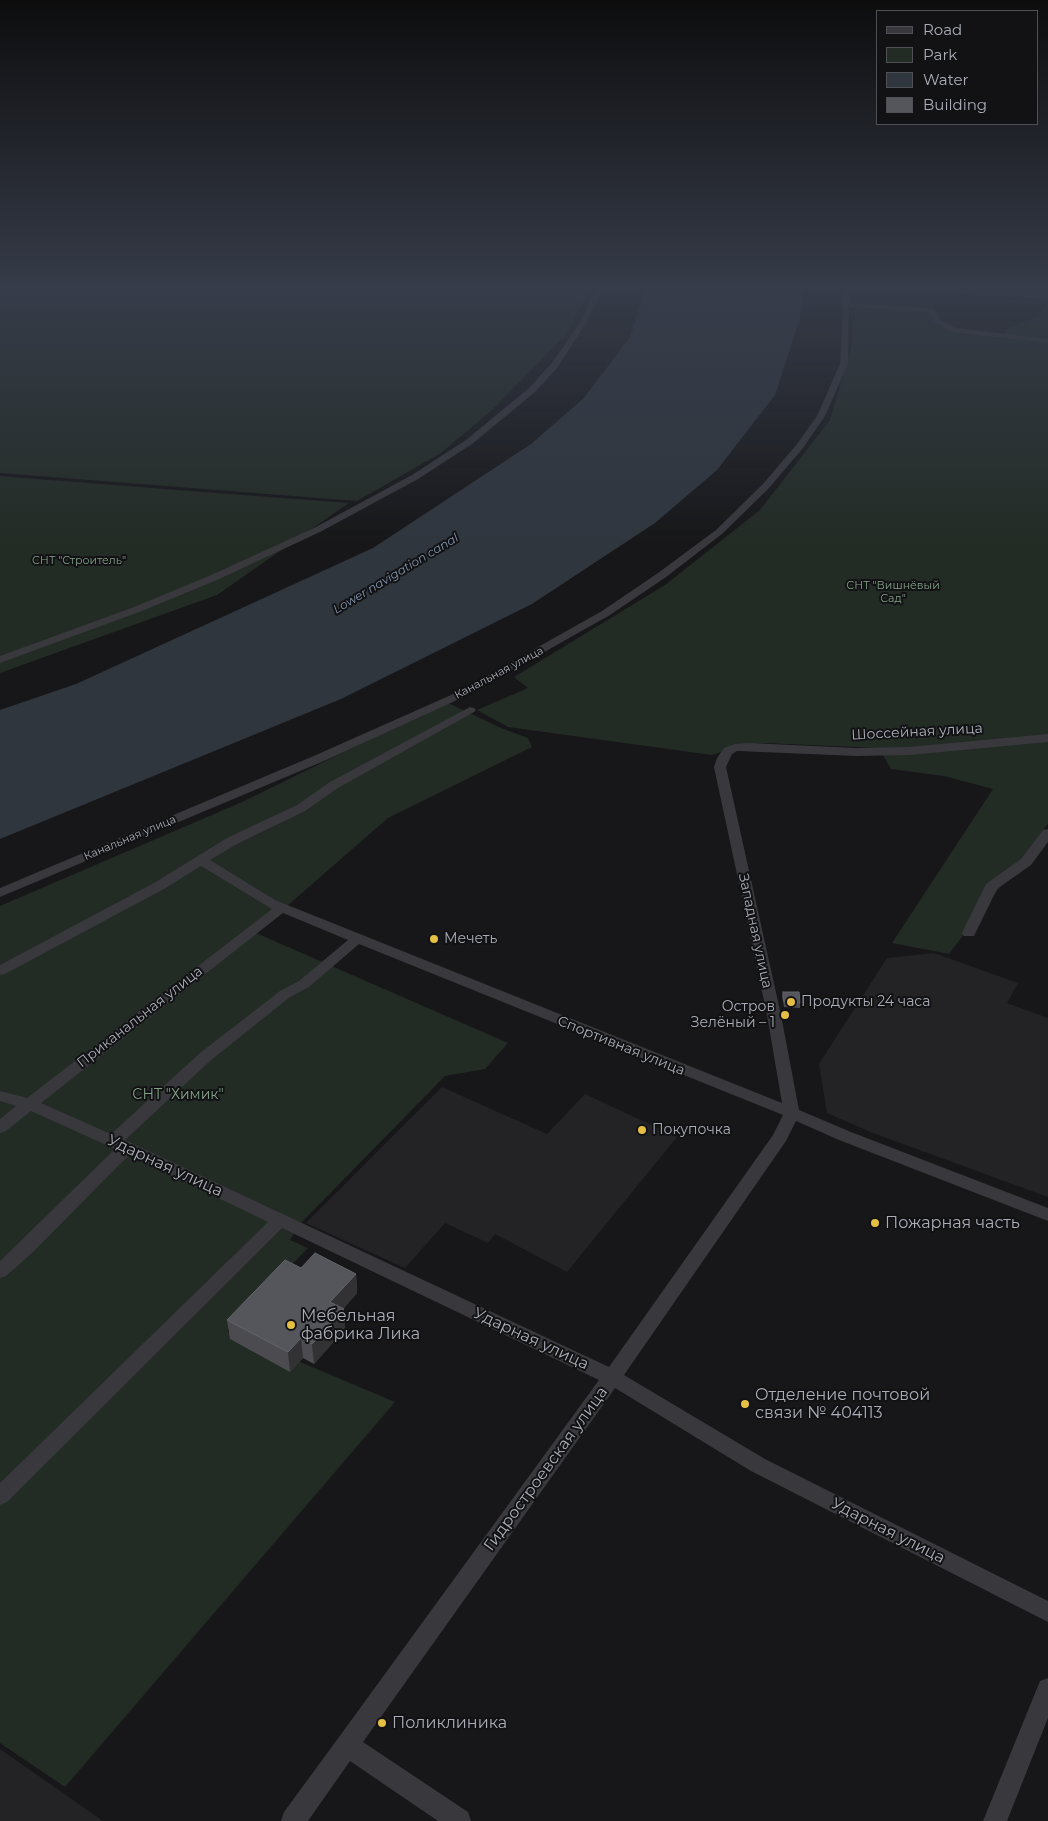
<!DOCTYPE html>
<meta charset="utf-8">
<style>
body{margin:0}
#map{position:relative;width:1048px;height:1821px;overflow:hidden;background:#171719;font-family:Montserrat,sans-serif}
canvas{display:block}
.legend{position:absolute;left:876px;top:10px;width:162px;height:115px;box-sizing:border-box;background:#121214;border:1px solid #4f5055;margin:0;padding:6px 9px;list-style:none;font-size:15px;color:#aaadb7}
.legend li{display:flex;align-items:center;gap:10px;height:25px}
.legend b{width:25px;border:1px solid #4f5055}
</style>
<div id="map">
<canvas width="1048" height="1821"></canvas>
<ul class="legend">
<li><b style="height:6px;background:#38383d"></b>Road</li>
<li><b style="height:14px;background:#232b25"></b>Park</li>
<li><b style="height:14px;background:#30363e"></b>Water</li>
<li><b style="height:14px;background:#55565b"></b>Building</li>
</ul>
</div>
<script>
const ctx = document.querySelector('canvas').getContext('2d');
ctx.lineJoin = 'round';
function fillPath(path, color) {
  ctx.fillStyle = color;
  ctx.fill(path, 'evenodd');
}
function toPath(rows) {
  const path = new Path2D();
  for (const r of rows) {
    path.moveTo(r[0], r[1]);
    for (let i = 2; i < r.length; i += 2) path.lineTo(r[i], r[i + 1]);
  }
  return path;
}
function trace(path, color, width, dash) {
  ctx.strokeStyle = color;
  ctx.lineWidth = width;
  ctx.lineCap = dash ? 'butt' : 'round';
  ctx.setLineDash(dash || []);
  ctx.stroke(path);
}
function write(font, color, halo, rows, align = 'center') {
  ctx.font = font + ' Montserrat,sans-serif';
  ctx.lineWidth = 4;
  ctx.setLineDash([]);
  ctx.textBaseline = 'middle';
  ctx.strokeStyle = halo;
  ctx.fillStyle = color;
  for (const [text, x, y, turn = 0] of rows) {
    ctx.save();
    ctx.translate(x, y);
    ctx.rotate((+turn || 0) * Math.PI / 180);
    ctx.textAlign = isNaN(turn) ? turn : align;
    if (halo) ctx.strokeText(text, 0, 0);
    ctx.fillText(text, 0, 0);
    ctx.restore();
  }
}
fillPath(toPath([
 [934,953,1018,983,1007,1003,1048,1018,1048,1197,873,1133,827,1113,819,1064,887,958],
 [442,1087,547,1134,585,1094,677,1137,567,1272,495,1234,488,1243,445,1223,405,1268,306,1223],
 [0,1749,103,1821,0,1821]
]), '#232325');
fillPath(toPath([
 [0,291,588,291,567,334,492,410,441,453,357,501,0,473],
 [929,291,1048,291,1048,299,930,292],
 [1048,301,1048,824,949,954,892,943,993,789,944,776,891,769,879,748,765,743,742,745,712,755,508,727,477,710,528,688,514,677,665,585,760,510,830,420,851,349,855,306,934,311,939,322,949,329,1003,337,1008,328,1038,316],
 [0,476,177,490,349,503,217,595,0,673],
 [446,702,501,728,528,738,532,747,388,818,256,933,508,1043,485,1069,445,1076,301,1223,290,1240,308,1248,227,1331,395,1402,65,1787,0,1743,0,906,242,802]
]), '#232b25');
fillPath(toPath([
 [645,291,803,291,800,318,775,395,717,470,655,523,532,604,341,699,0,839,0,710,76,684,373,548,531,444,584,398,630,337]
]), '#30363e');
fillPath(toPath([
 [595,291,602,291,588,320,557,368,535,392,472,444,418,479,320,532,217,580,142,611,0,663,0,656,134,607,209,576,314,528,412,475,466,440,529,388,551,364,582,320,595,291],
 [843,291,849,291,849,303,932,308,935,310,940,320,956,328,1048,339,1048,343,951,332,935,322,929,312,849,307,848,364,825,416,803,448,769,488,722,534,666,577,610,615,468,695,324,761,0,897,0,888,316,755,460,691,602,611,658,573,716,530,763,484,797,444,817,416,840,364,843,307,841,305,843,303,843,291],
 [470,707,474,708,476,710,474,712,338,788,305,811,237,844,210,860,275,900,782,1103,767,1015,714,767,717,758,724,748,735,744,749,743,857,748,909,747,1048,734,1048,742,909,755,857,756,737,751,732,754,726,767,781,1015,799,1110,851,1132,1048,1208,1048,1221,839,1140,796,1121,786,1141,624,1375,765,1459,1048,1601,1048,1622,751,1471,615,1388,363,1742,468,1812,471,1821,438,1821,350,1761,308,1821,281,1821,284,1812,339,1737,599,1380,282,1228,7,1502,0,1505,0,1483,268,1222,129,1155,32,1253,6,1276,0,1278,0,1261,115,1149,31,1111,6,1131,0,1133,0,1119,16,1106,0,1101,0,1091,27,1098,272,909,201,866,164,889,5,974,0,975,0,965,154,883,227,838,297,805,330,782,470,707],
 [283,913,348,940,299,981,280,991,200,1053,111,1134,41,1103,283,913],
 [359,944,783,1115,773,1135,609,1367,125,1140,210,1061,290,997,309,987,359,944],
 [1048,829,1048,842,1031,865,997,889,974,936,964,936,962,933,986,884,1021,859,1043,830,1048,829],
 [1048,1678,1048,1718,1007,1821,983,1821,1040,1681,1048,1678]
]), '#38383d');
fillPath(toPath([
 [783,992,800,1003,800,1008,784,1007,782,996],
 [301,1268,356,1274,357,1293,343,1309,345,1329,314,1364,303,1358,290,1372,230,1339,227,1320]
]), '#4b4b50');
fillPath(toPath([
 [356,1274,357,1293,332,1322,330,1302],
 [344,1309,345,1329,314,1364,312,1344],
 [301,1338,303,1358,290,1372,288,1352]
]), '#323235');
const building = toPath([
 [783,992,799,992,800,1003,784,1002,783,992],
 [315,1253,356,1274,330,1302,344,1309,312,1344,301,1338,288,1352,227,1320,285,1260,301,1268,315,1253]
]);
fillPath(building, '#55565b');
trace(building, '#636469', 1);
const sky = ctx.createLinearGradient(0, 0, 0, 546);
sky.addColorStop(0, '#0d0d0e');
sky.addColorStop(0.53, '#363c49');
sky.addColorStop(1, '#363c4900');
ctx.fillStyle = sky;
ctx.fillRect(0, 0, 1048, 546);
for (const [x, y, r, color] of [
 [434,939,5,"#e5bf43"],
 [791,1002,5,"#e5bf43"],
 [785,1015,5,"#e5bf43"],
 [642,1130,5,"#e5bf43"],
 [875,1223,5,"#e5bf43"],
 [291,1325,5,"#e5bf43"],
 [745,1404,5,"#e5bf43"],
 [382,1723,5,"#e5bf43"]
]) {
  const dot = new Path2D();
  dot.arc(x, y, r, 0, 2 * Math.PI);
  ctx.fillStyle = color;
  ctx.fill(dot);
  trace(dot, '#121214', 2);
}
write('11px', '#82a187', '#121214', [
 ["СНТ \"Строитель\"",79,561],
 ["СНТ \"Вишнёвый",893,586],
 ["Сад\"",893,599]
]);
write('11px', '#aaadb7', '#121214', [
 ["Канальная улица",499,673,-28],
 ["Канальная улица",130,838,-23]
]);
write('italic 12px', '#8396b0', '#121214', [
 ["Lower navigation canal",396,574,-31]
]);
write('14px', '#aaadb7', '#121214', [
 ["Шоссейная улица",917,732,-3],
 ["Западная улица",755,931,78],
 ["Приканальная улица",140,1017,-38],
 ["Спортивная улица",621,1046,22]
]);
write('14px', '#aaadb7', '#121214', [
 ["Мечеть",444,939],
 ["Продукты 24 часа",801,1002],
 ["Остров",775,1007,"right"],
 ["Зелёный – 1",775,1023,"right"],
 ["Покупочка",652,1130]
], 'left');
write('14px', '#82a187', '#121214', [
 ["СНТ \"Химик\"",178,1095]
]);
write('16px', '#aaadb7', '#121214', [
 ["Ударная улица",165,1166,25],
 ["Ударная улица",531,1339,25],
 ["Гидростроевская улица",546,1469,-54],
 ["Ударная улица",888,1531,27]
]);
write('16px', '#aaadb7', '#121214', [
 ["Пожарная часть",885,1223],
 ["Мебельная",301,1316],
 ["фабрика Лика",301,1334],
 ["Отделение почтовой",755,1395],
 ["связи № 404113",755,1413],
 ["Поликлиника",392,1723]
], 'left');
</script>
